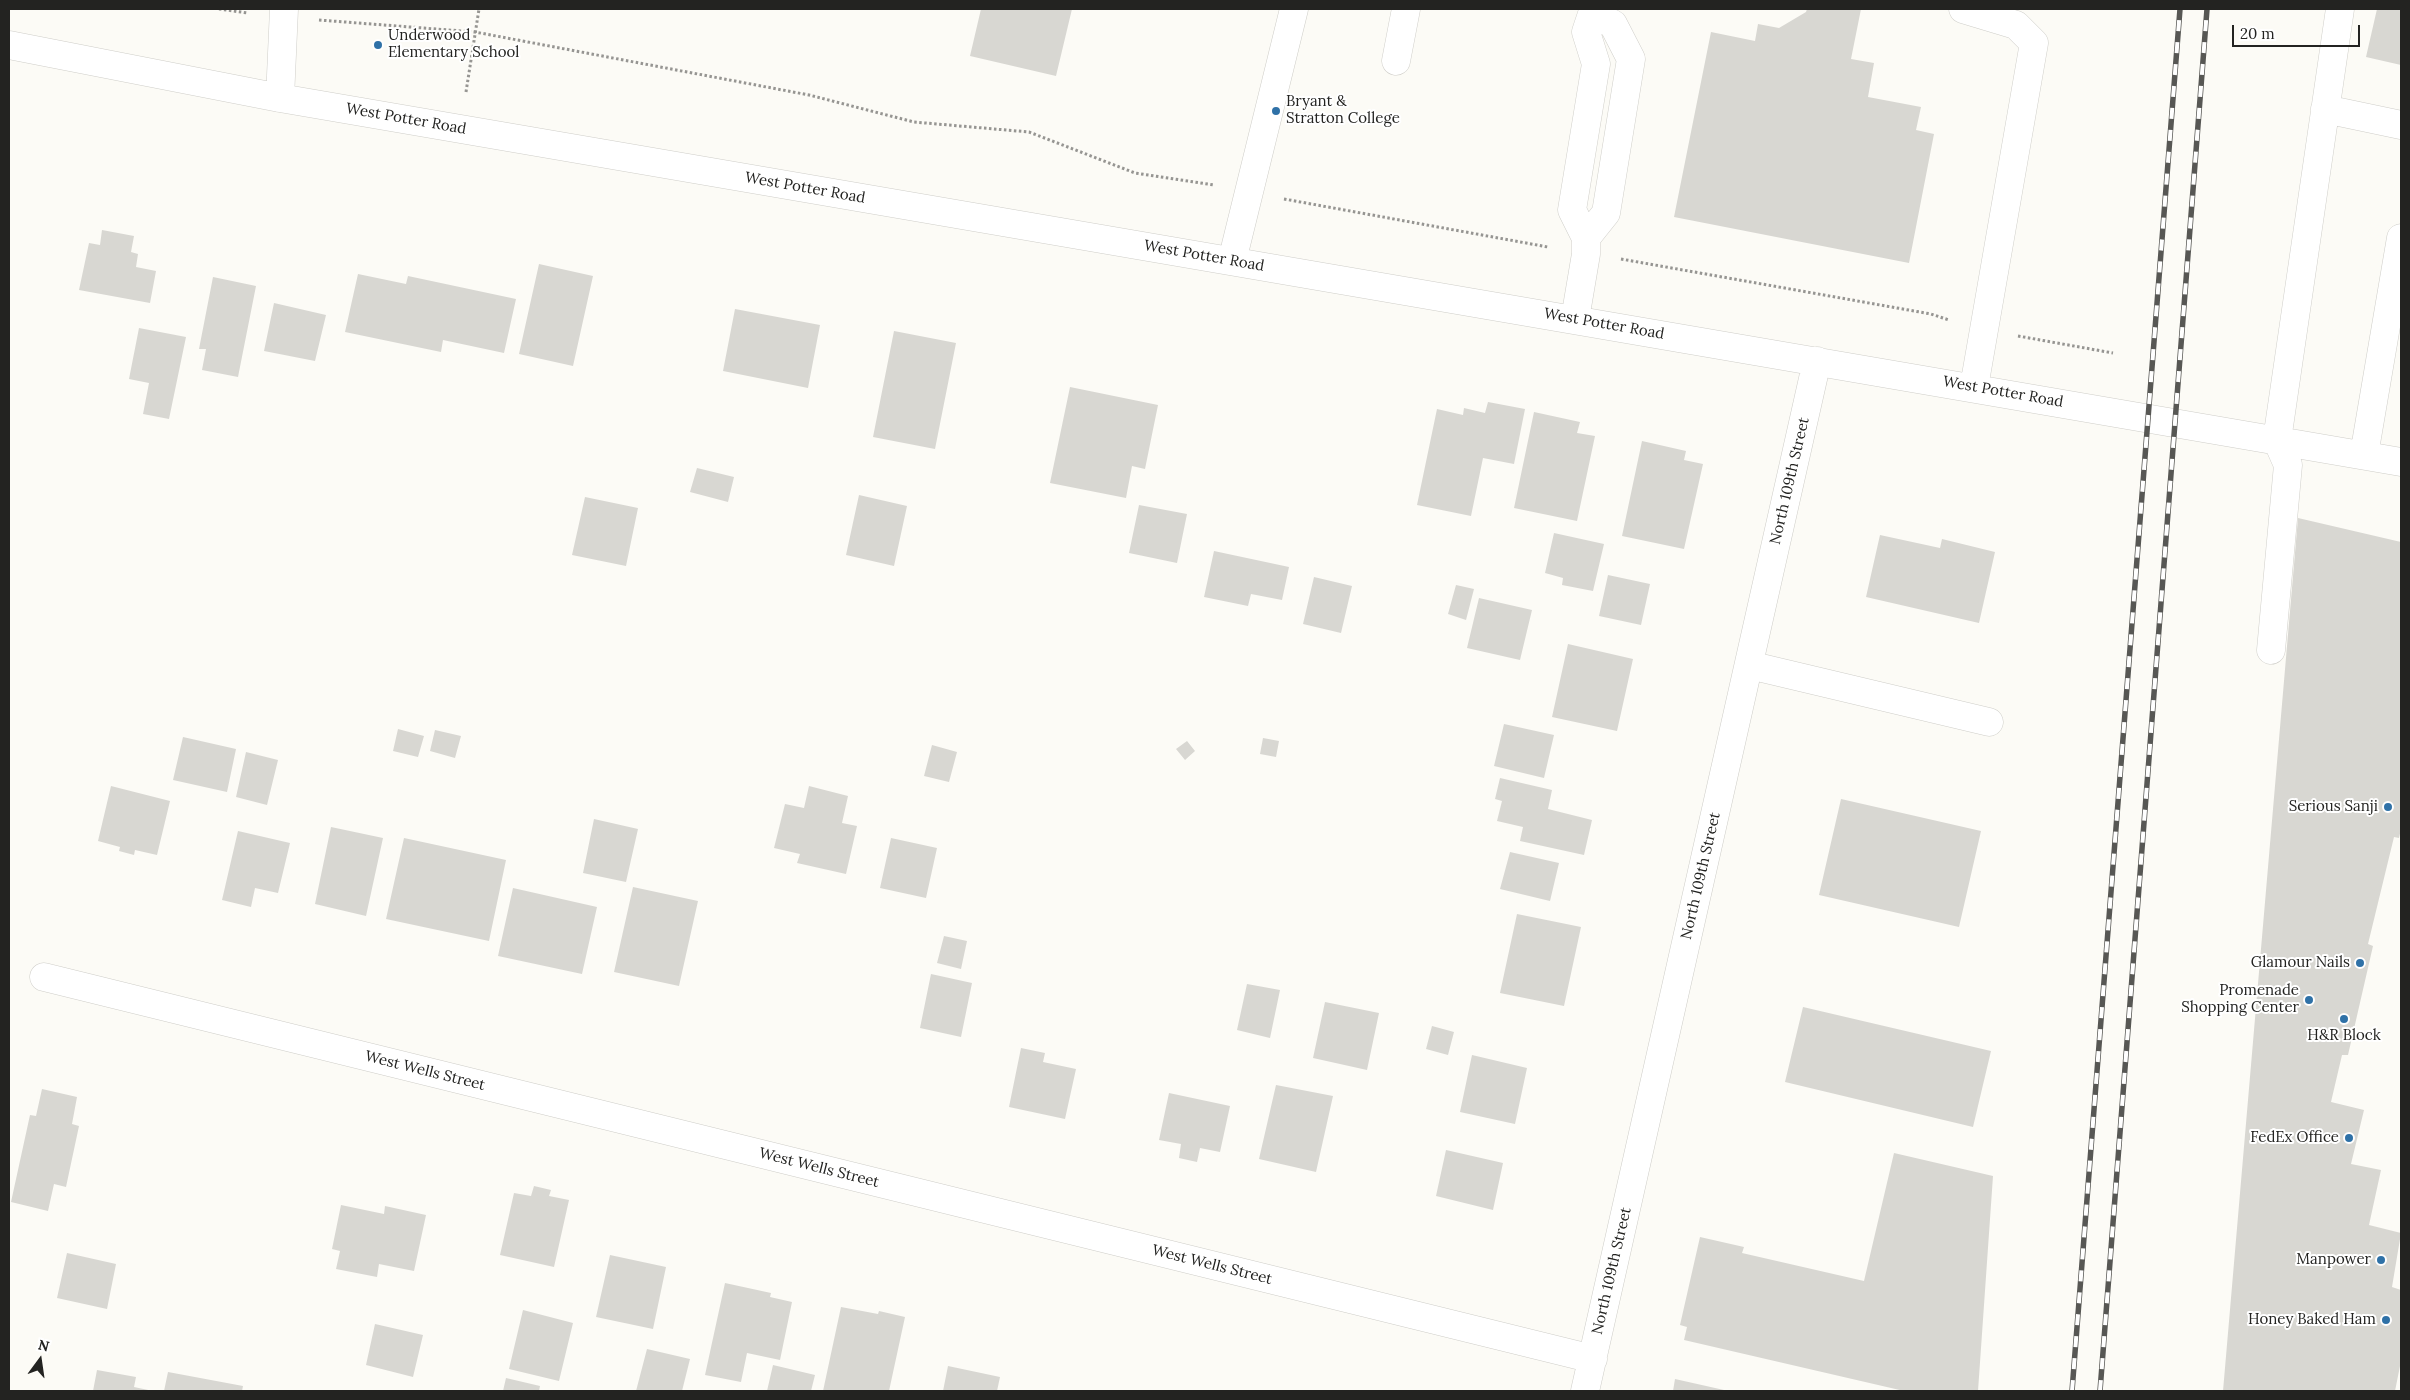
<!DOCTYPE html>
<style>
body{margin:0}
#map{position:relative;width:2410px;height:1400px;overflow:hidden;background:#fcfbf6;font-family:Lora,serif}
canvas{display:block}
.frame{position:absolute;inset:0;border:10px solid #232321;pointer-events:none}
.north{position:absolute;left:15px;top:1335px;width:50px;height:50px;-webkit-text-stroke:4px #fff;paint-order:stroke;rotate:14deg;font-size:14px;font-weight:700;line-height:20px;text-align:center;color:#232321}
.north::after{content:'';display:block;margin:auto;width:18px;height:22px;background:#232321;clip-path:polygon(50% 0,100% 100%,50% 72%,0 100%)}
.scale{position:absolute;left:2232px;top:25px;width:128px;height:22px;box-sizing:border-box;border:2px solid #232321;border-top:0;padding-left:6px;font-size:15px;line-height:18px;white-space:nowrap;color:#232321;-webkit-text-stroke:4px #fff;paint-order:stroke}
</style>
<div id="map">
<canvas width="2410" height="1400"></canvas>
<div class="frame"></div>
<div class="north">N</div>
<div class="scale">20 m</div>
</div>
<script>
const ctx = document.querySelector('canvas').getContext('2d');
ctx.lineJoin = 'round';
function fillPath(path, color) {
  ctx.fillStyle = color;
  ctx.fill(path, 'evenodd');
}
function toPath(rows) {
  const path = new Path2D();
  for (const r of rows) {
    path.moveTo(r[0], r[1]);
    for (let i = 2; i < r.length; i += 2) path.lineTo(r[i], r[i + 1]);
  }
  return path;
}
function trace(path, color, width, dash) {
  ctx.strokeStyle = color;
  ctx.lineWidth = width;
  ctx.lineCap = dash ? 'butt' : 'round';
  ctx.setLineDash(dash || []);
  ctx.stroke(path);
}
function write(font, color, halo, rows, align = 'center') {
  ctx.font = font + ' Lora,serif';
  ctx.lineWidth = 4;
  ctx.setLineDash([]);
  ctx.textBaseline = 'middle';
  ctx.strokeStyle = halo;
  ctx.fillStyle = color;
  for (const [text, x, y, turn = 0] of rows) {
    ctx.save();
    ctx.translate(x, y);
    ctx.rotate((+turn || 0) * Math.PI / 180);
    ctx.textAlign = isNaN(turn) ? turn : align;
    if (halo) ctx.strokeText(text, 0, 0);
    ctx.fillText(text, 0, 0);
    ctx.restore();
  }
}
fillPath(toPath([
 [981,9,1072,9,1056,76,970,56],
 [1807,9,1861,9,1851,59,1874,63,1868,97,1921,107,1916,130,1934,134,1909,263,1674,217,1711,32,1755,41,1758,24,1779,28,1806,12],
 [2377,9,2401,9,2401,65,2366,57],
 [102,230,134,236,131,252,138,254,136,267,156,271,150,303,79,290,89,243,100,245],
 [539,264,593,276,573,366,519,354],
 [358,274,406,284,408,276,516,299,504,353,443,340,441,352,345,332],
 [213,277,256,286,238,377,202,370,206,349,199,349],
 [274,303,326,315,315,361,264,351],
 [735,309,820,325,808,388,723,371],
 [139,328,186,337,169,419,143,414,149,383,129,379],
 [894,331,956,343,935,449,873,437],
 [1070,387,1158,405,1145,469,1132,466,1126,498,1050,483],
 [1488,402,1525,409,1514,464,1483,458,1471,516,1417,505,1437,409,1463,415,1464,408,1485,413],
 [1534,412,1580,422,1577,433,1595,436,1577,521,1514,508],
 [1642,441,1686,451,1684,460,1703,464,1684,549,1622,536],
 [697,468,734,477,728,502,690,492],
 [859,495,907,506,894,566,846,555],
 [585,497,638,508,626,566,572,555],
 [1139,505,1187,514,1177,563,1129,553],
 [2298,518,2401,542,2401,829,2399,838,2394,837,2368,944,2373,946,2348,1055,2342,1055,2331,1102,2364,1110,2351,1164,2381,1170,2369,1225,2401,1233,2392,1287,2401,1290,2401,1361,2395,1391,2223,1391],
 [1554,533,1604,544,1593,591,1562,585,1563,578,1545,573],
 [1880,535,1940,548,1942,539,1995,552,1979,623,1866,597],
 [1214,551,1289,567,1282,600,1251,594,1248,606,1204,597],
 [1608,575,1650,584,1641,625,1599,616],
 [1314,577,1352,586,1341,633,1303,624],
 [1456,585,1474,589,1466,620,1448,614],
 [1479,598,1532,610,1520,660,1467,648],
 [1568,644,1633,659,1617,731,1552,717],
 [1504,724,1554,735,1544,778,1494,766],
 [398,729,424,736,418,757,393,751],
 [435,730,461,736,455,758,430,751],
 [183,737,236,749,227,792,173,780],
 [1263,738,1279,741,1276,757,1260,754],
 [1187,741,1195,751,1185,760,1176,749],
 [932,745,957,752,949,782,924,776],
 [246,752,278,760,267,805,236,797],
 [1500,778,1552,790,1548,809,1592,820,1584,855,1520,841,1523,827,1497,821,1502,801,1495,799],
 [111,786,170,801,157,855,135,850,134,855,119,851,120,847,98,841],
 [809,786,848,796,842,823,857,826,846,874,797,863,800,854,774,848,785,804,804,808],
 [1841,799,1981,831,1959,927,1819,895],
 [594,819,638,829,626,882,583,873],
 [331,827,383,838,366,916,315,904],
 [238,831,290,843,278,893,255,888,251,907,222,900],
 [404,838,506,860,489,941,386,919],
 [891,838,937,848,926,898,880,888],
 [1510,852,1559,863,1550,901,1500,889],
 [633,887,698,901,679,986,614,972],
 [513,888,597,907,582,974,498,956],
 [1517,914,1581,927,1564,1006,1500,993],
 [944,936,967,941,961,969,937,963],
 [931,974,972,983,961,1037,920,1028],
 [1247,984,1280,990,1270,1038,1237,1030],
 [1325,1002,1379,1013,1367,1070,1313,1058],
 [1803,1007,1991,1051,1973,1127,1785,1082],
 [1432,1026,1454,1032,1448,1055,1426,1049],
 [1021,1048,1045,1053,1043,1062,1076,1069,1065,1119,1009,1107],
 [1472,1055,1527,1068,1515,1124,1460,1112],
 [1276,1085,1333,1096,1316,1172,1259,1159],
 [42,1089,77,1097,72,1124,79,1126,66,1187,54,1184,48,1211,11,1202,30,1115,36,1116],
 [1169,1093,1230,1106,1220,1152,1200,1148,1197,1162,1179,1158,1181,1144,1159,1140],
 [1446,1150,1503,1163,1493,1210,1436,1196],
 [1894,1153,1993,1176,1978,1391,1904,1391,1684,1340,1687,1327,1680,1325,1700,1237,1744,1247,1742,1253,1864,1281],
 [534,1186,551,1190,549,1196,569,1200,554,1267,500,1255,514,1193,531,1196],
 [341,1205,384,1214,385,1206,426,1215,414,1271,379,1264,377,1277,336,1269,340,1251,332,1249],
 [67,1253,116,1264,107,1309,57,1298],
 [610,1255,666,1267,653,1329,596,1317],
 [725,1283,771,1293,770,1297,792,1302,780,1360,747,1353,741,1382,705,1375],
 [841,1307,878,1314,879,1311,905,1317,889,1391,823,1391],
 [523,1310,573,1323,559,1381,509,1369],
 [375,1324,423,1335,413,1377,366,1365],
 [647,1349,690,1359,682,1391,636,1391],
 [773,1365,815,1375,811,1391,767,1391],
 [948,1366,1000,1377,997,1391,943,1391],
 [97,1370,136,1377,134,1387,153,1391,93,1391],
 [168,1372,243,1386,242,1391,164,1391],
 [506,1378,540,1386,539,1391,503,1391],
 [1675,1379,1724,1390,1724,1391,1673,1391]
]), '#d8d7d2');
const minor = toPath([
 [1963,9,2016,25,2034,43,1974,387],
 [9,45,280,98,2401,462],
 [1396,61,1406,9],
 [280,98,284,9],
 [2325,109,2401,125],
 [1232,261,1294,9],
 [1575,319,1586,254,1586,238,1572,210,1596,64,1586,32,1592,14,1613,24,1631,59,1606,213,1586,238],
 [2364,455,2401,238],
 [2271,650,2288,465,2277,440,2340,9],
 [1749,665,1989,722],
 [44,977,1593,1359],
 [1585,1391,1817,361]
]);
trace(minor, '#cfcec9', 29);
trace(toPath([
 [219,9,248,13],
 [319,20,475,32,809,95,914,122,1029,132,1135,173,1214,185],
 [466,92,479,9],
 [1284,199,1548,247],
 [1621,259,1931,314,1949,320],
 [2018,336,2113,353]
]), '#969592', 3, [2.5, 2.5]);
trace(minor, '#fff', 28);
const rail = toPath([
 [2072,1391,2180,9],
 [2100,1391,2207,9]
]);
trace(rail, '#575754', 5.5);
trace(rail, '#fff', 4, [11]);
for (const [x, y, r, color] of [
 [378,45,5,"#2f71a7"],
 [1276,111,5,"#2f71a7"],
 [2388,807,5,"#2f71a7"],
 [2360,963,5,"#2f71a7"],
 [2309,1000,5,"#2f71a7"],
 [2344,1019,5,"#2f71a7"],
 [2349,1138,5,"#2f71a7"],
 [2381,1260,5,"#2f71a7"],
 [2386,1320,5,"#2f71a7"]
]) {
  const dot = new Path2D();
  dot.arc(x, y, r, 0, 2 * Math.PI);
  ctx.fillStyle = color;
  ctx.fill(dot);
  trace(dot, '#fff', 2);
}
write('15px', '#232321', '#fff', [
 ["Underwood",388,36,"left"],
 ["Elementary School",388,53,"left"],
 ["Bryant &",1286,102,"left"],
 ["Stratton College",1286,119,"left"],
 ["Serious Sanji",2378,807],
 ["Glamour Nails",2350,963],
 ["Promenade",2299,991],
 ["Shopping Center",2299,1008],
 ["H&R Block",2344,1036,"center"],
 ["FedEx Office",2339,1138],
 ["Manpower",2371,1260],
 ["Honey Baked Ham",2376,1320]
], 'right');
write('15px', '#232321', '#fff', [
 ["West Potter Road",406,119,10],
 ["West Potter Road",805,188,10],
 ["West Potter Road",1204,256,10],
 ["West Potter Road",1604,324,10],
 ["West Potter Road",2003,392,10],
 ["North 109th Street",1790,481,-77],
 ["North 109th Street",1701,876,-77],
 ["West Wells Street",425,1071,14],
 ["West Wells Street",819,1168,14],
 ["West Wells Street",1212,1265,14],
 ["North 109th Street",1612,1271,-77]
]);
</script>
